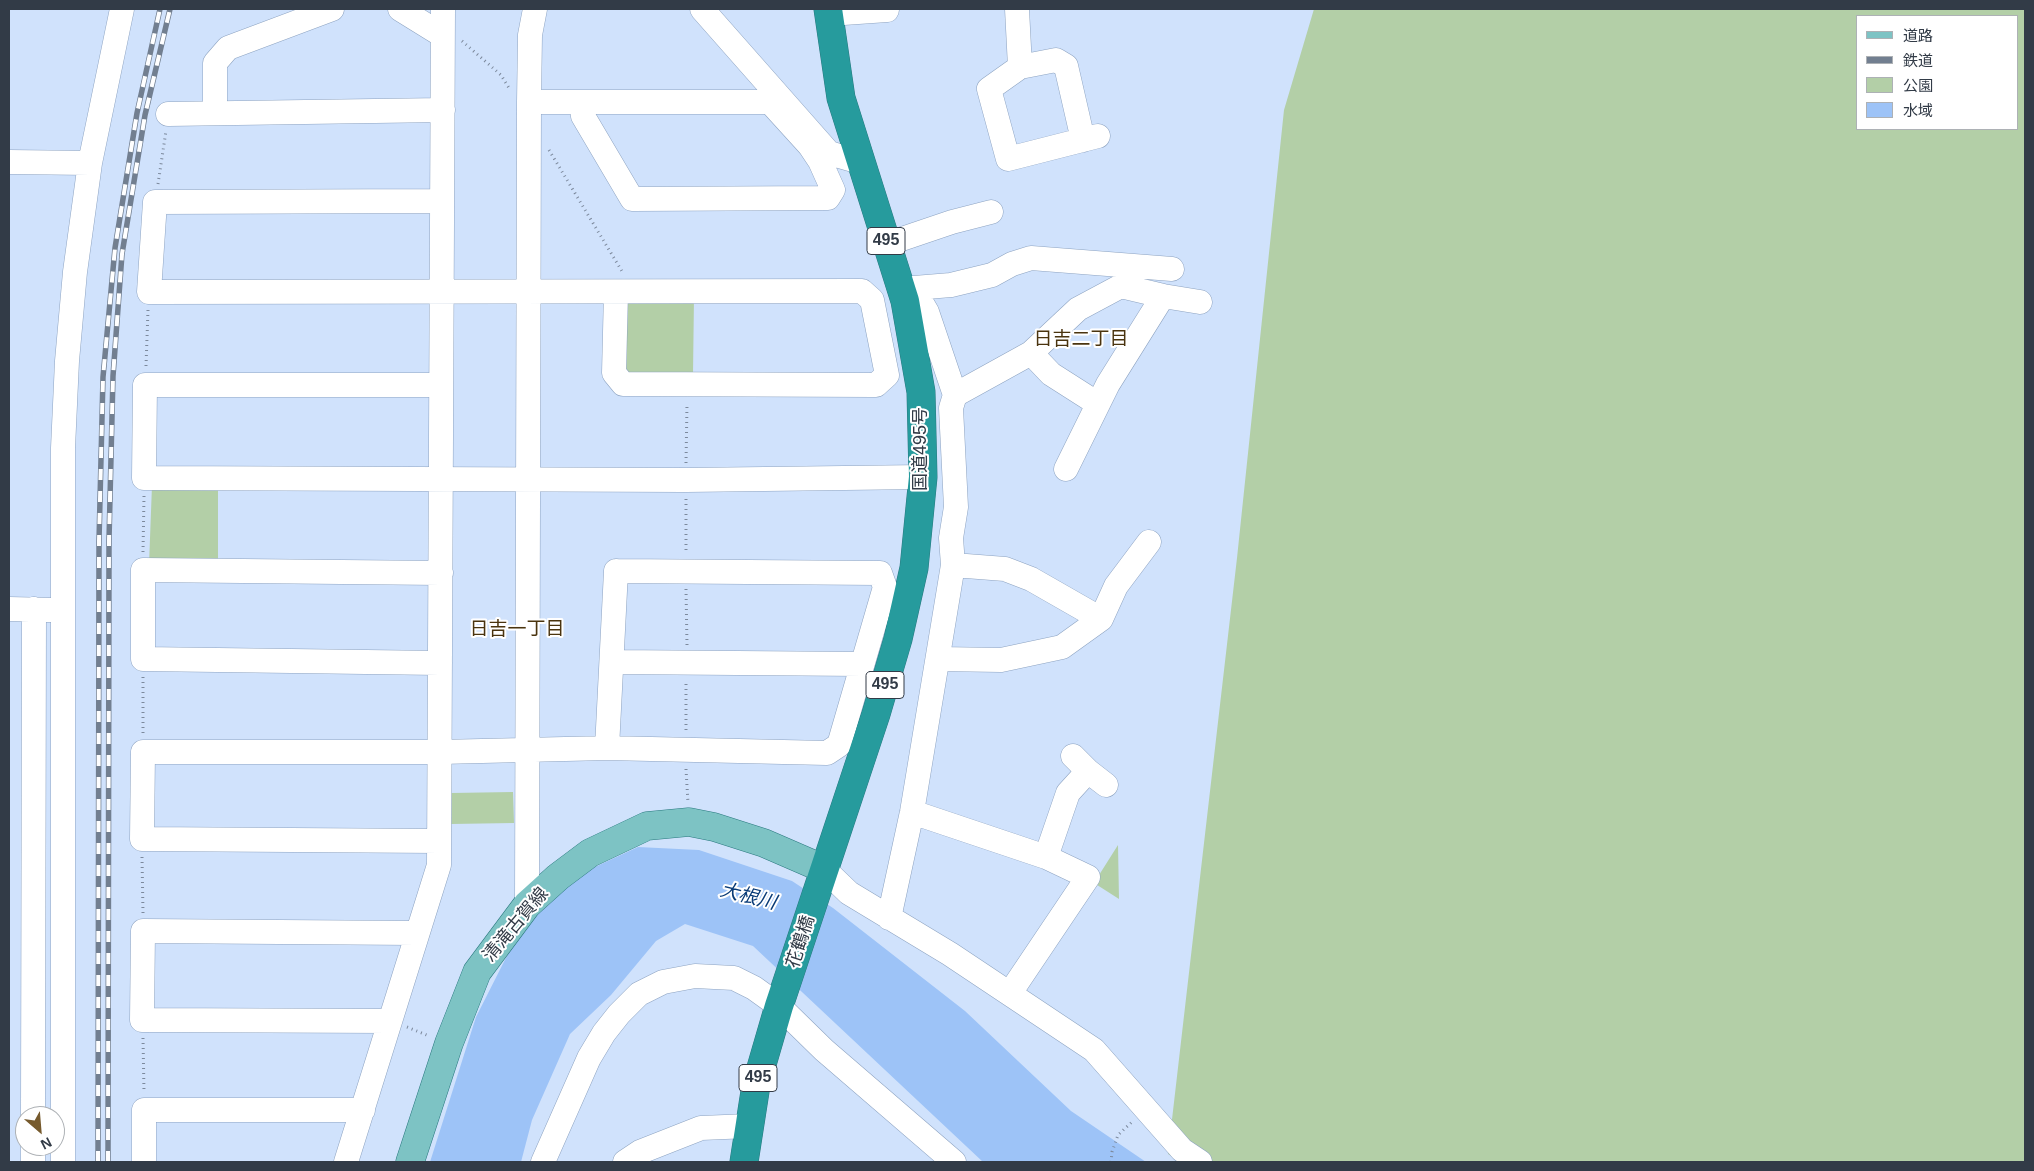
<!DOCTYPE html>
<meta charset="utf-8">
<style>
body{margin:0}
#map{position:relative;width:2034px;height:1171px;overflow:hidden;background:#d0e2fc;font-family:Helvetica,"Noto Sans JP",sans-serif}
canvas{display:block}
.frame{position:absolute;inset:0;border:10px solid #323b47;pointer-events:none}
.legend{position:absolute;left:1856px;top:15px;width:162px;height:115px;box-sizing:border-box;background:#fff;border:1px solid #adb1b5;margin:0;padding:6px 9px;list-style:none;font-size:15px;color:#323b47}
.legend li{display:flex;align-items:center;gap:10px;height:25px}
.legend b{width:25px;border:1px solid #adb1b5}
.north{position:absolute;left:15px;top:1106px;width:50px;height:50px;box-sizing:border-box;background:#fff;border:1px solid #adb1b5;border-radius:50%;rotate:153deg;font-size:14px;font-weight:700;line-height:20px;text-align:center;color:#323b47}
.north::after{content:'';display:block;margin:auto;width:18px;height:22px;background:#765a2d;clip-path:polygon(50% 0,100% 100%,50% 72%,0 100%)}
</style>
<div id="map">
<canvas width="2034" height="1171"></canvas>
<div class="frame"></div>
<ul class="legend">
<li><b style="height:6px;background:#7dc3c4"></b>道路</li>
<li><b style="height:6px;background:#727f90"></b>鉄道</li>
<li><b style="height:14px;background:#b3cfa7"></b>公園</li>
<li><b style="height:14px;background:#9dc3f7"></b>水域</li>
</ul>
<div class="north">N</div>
</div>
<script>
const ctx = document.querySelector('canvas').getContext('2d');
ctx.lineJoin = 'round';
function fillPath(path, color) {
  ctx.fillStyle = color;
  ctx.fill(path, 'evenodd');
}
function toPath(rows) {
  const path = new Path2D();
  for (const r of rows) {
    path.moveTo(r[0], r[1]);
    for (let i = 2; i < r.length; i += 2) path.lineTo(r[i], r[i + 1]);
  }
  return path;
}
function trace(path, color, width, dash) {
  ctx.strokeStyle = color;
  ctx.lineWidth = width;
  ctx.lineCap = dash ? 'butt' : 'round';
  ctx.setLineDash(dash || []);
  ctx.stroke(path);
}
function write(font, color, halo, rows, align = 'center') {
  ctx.font = font + ' Helvetica,"Noto Sans JP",sans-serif';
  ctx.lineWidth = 4;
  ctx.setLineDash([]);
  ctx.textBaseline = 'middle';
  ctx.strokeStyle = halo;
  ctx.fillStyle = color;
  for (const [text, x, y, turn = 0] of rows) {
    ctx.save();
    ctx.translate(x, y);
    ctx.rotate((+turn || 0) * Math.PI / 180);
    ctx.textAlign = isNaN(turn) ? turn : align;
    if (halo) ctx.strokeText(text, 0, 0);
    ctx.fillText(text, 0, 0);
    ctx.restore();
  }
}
fillPath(toPath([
 [1314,9,2025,9,2025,1162,1181,1162,1168,1154,1237,558,1284,110],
 [1858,16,2018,16,2018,129,1858,129],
 [625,296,694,297,693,374,625,373],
 [152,485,218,487,218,565,149,565],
 [513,792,514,823,451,824,451,793],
 [1118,845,1119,899,1094,883]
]), '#b3cfa7');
fillPath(toPath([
 [638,847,699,850,792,881,833,908,965,1011,1071,1111,1146,1162,983,1162,753,946,685,924,656,941,611,995,570,1034,532,1120,521,1162,430,1162,476,1017,516,938,569,879]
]), '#9dc3f7');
const minor = toPath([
 [400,9,442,35],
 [702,9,829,153,860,162],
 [1017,9,1020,67,989,89,1008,159,1098,136],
 [829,14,887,10],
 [1020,67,1056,60,1066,66,1083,140],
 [529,102,770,102,810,146,820,161,833,190,828,198,632,199,583,116,581,102],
 [215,113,215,63,228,48,332,9],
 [168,114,443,110],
 [9,162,90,163],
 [442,201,155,202,149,292,862,291,872,300,887,375,876,385,623,384,614,373,616,292],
 [887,244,952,222,991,212],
 [902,289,951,285,992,275,1012,264,1031,258,1172,269],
 [905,301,920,300,927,312,955,395,951,408,956,507,951,538,953,565],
 [441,385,145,385,144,478,686,480,923,477],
 [955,395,1031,353],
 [1098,404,1051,374,1031,353,1078,309,1121,286,1163,296],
 [1066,469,1108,384,1163,296,1200,302],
 [616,571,880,573,885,587,839,745,827,753,607,748,616,571],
 [9,609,51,610],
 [1101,619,1116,586,1149,542],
 [612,662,862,664],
 [440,663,143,659,143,570,441,573],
 [1073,756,1088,771,1106,785],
 [912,812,1046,857,1088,877,1010,993],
 [439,841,142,839,143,752,440,752,607,748],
 [1046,857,1068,793,1088,771],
 [824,869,849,893,950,954,1094,1050,1182,1150,1200,1162],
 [527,905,529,102,530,35,535,9],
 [889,918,912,812,953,565,1005,569,1031,579,1101,619,1062,647,1001,660,939,659],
 [390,1021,142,1020,143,931,416,933],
 [33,1116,34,609],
 [33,1162,33,1146],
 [63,1162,63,448,67,361,75,272,90,163,122,9],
 [144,1162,144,1110,363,1110],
 [346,1162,439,865,443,9],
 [543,1162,589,1058,604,1033,619,1014,639,994,663,982,695,976,734,978,754,988,779,1006,824,1050,954,1162],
 [625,1162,640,1152,701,1128,749,1126]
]);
const major = toPath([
 [410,1162,449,1043,477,972,527,905,558,877,590,853,647,826,689,822,714,827,764,843,824,869]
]);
const highway = toPath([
 [744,1162,756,1085,779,1006,876,714,898,639,914,568,923,477,921,392,905,301,841,98,828,9]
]);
trace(minor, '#8da3c1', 25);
trace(major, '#2a797f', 29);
trace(highway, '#2a797f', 29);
trace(toPath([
 [462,41,501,75,509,88],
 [549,150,623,273],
 [158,184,166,131],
 [146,366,148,310],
 [686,463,687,404],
 [686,499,686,553],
 [143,552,144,496],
 [686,589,687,645],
 [143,677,143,734],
 [686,730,686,681],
 [686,769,688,803],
 [142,857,143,913],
 [407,1027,429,1036],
 [143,1038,144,1092],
 [1111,1162,1112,1152,1118,1135,1133,1121]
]), '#7c899c', 3, [1, 4]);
trace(minor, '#fff', 24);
trace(major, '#7dc3c4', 28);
trace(highway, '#269b9d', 28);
const rail = toPath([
 [98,1162,99,541,103,377,115,248,137,113,160,9],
 [108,1162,109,540,113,376,122,254,145,115,170,9]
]);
trace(rail, '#727f90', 5.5);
trace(rail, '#fff', 4, [11]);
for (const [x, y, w] of [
 [886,241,38],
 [885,685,38],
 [758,1078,38]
]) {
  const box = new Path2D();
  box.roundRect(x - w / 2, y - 13.5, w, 27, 4);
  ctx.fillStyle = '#fff';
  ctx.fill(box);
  trace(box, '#323b47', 1);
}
write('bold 16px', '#323b47', null, [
 ["495",886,241],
 ["495",885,685],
 ["495",758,1078]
]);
write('18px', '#323b47', '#fff', [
 ["国道495号",921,449,-90],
 ["清滝古賀線",516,925,-50],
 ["花鶴橋",801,942,-72]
]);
write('19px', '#4a340f', '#fff', [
 ["日吉二丁目",1081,340],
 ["日吉一丁目",517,630]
]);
write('italic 19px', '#093b77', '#fff', [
 ["大根川",748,897,14]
]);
</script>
